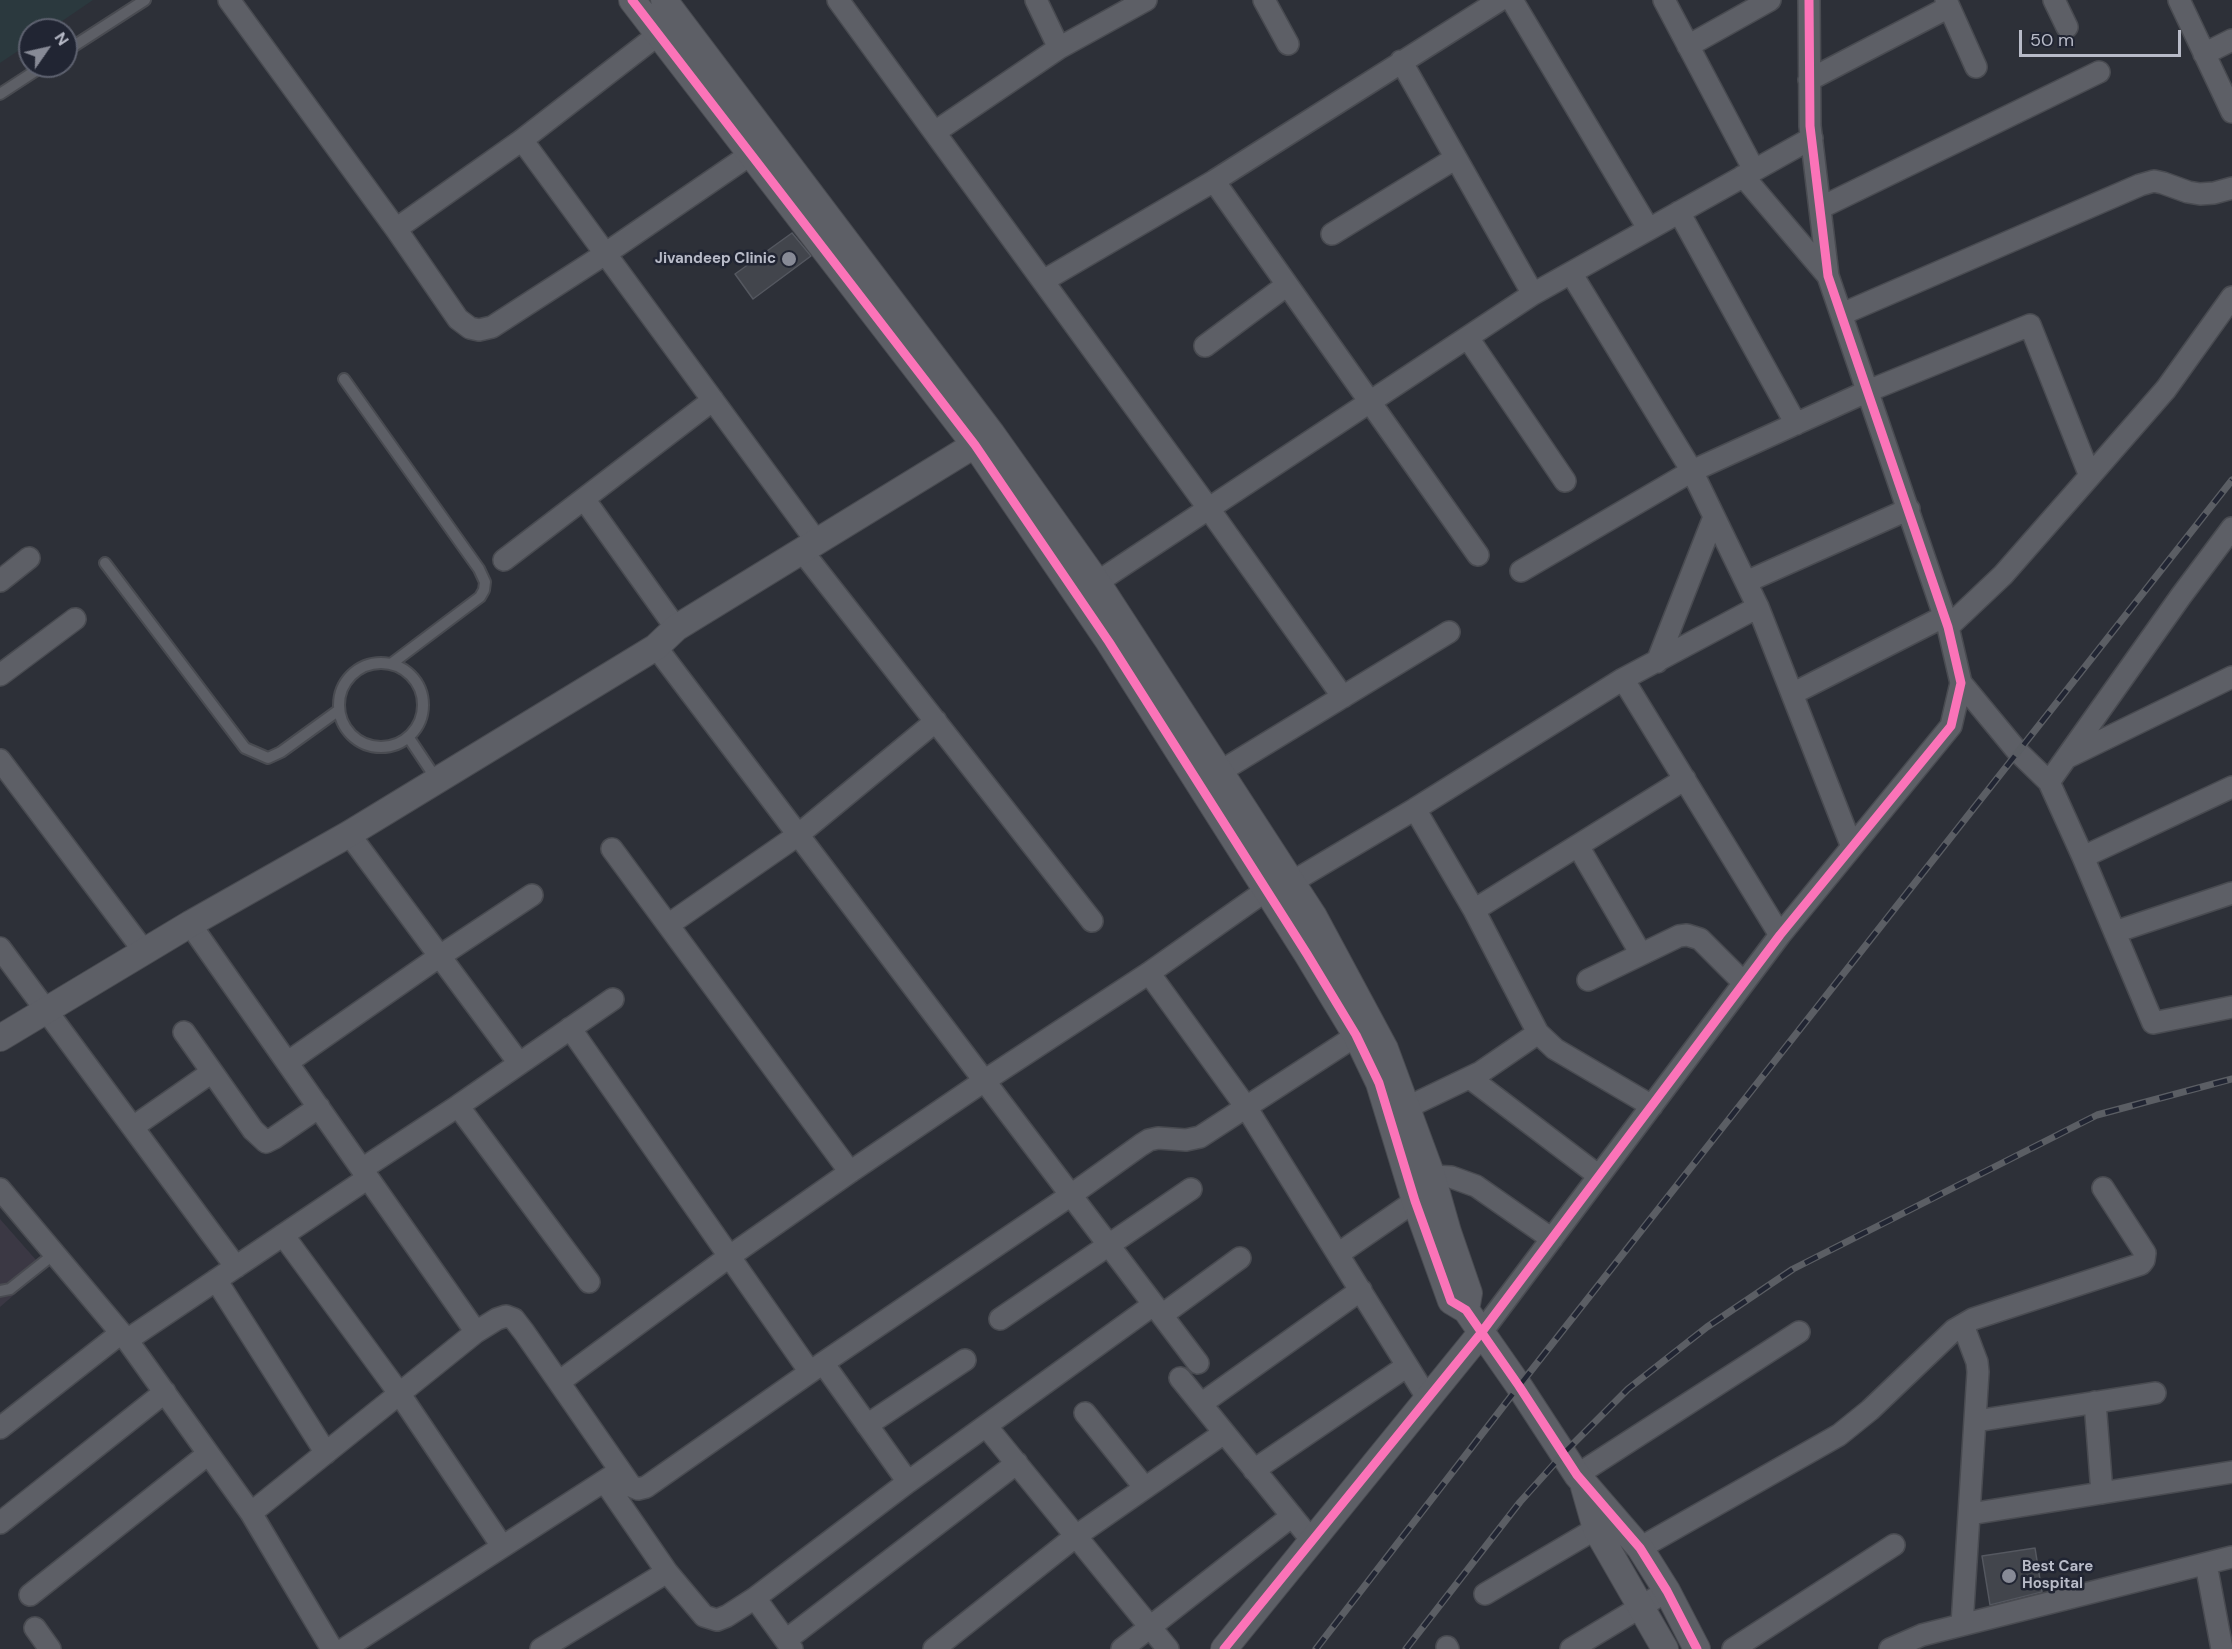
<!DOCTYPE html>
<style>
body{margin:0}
#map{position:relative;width:2232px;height:1649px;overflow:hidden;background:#2d3038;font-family:"DM Sans",sans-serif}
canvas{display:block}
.north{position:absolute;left:18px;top:18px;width:60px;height:60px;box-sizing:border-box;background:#212533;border:2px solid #5d616f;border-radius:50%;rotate:56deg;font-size:16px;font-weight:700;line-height:24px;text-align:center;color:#b8bbc8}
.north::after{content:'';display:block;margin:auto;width:21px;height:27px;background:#878a96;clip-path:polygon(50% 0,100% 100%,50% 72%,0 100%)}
.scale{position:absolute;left:2019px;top:30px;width:162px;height:27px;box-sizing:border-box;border:3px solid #b8bbc8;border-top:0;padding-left:8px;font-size:18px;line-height:21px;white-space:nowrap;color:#b8bbc8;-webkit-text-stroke:4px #212533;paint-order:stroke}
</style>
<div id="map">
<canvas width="2232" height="1649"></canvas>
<div class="north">N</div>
<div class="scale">50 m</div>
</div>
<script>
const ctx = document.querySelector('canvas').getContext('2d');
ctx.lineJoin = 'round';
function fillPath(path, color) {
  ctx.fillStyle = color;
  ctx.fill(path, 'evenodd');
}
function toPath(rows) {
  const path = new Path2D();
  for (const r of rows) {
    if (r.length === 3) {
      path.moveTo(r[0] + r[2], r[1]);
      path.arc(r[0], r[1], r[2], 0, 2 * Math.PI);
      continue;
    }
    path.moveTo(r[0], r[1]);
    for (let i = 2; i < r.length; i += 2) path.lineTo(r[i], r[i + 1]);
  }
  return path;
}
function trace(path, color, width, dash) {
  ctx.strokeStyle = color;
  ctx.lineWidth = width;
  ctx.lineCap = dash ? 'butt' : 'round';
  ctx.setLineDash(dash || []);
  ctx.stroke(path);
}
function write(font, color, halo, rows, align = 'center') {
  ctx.font = font + ' "DM Sans",sans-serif';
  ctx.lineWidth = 5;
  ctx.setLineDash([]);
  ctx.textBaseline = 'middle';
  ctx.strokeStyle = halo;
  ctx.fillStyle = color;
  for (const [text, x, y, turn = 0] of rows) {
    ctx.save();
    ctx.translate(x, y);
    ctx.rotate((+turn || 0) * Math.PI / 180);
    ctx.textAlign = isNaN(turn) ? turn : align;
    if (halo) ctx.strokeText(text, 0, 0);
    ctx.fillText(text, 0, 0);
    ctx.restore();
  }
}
fillPath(toPath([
 [0,1219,44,1269,0,1307]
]), '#3b3844');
fillPath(toPath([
 [0,0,93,0,49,30,30,30,30,43,0,63]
]), '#2b393e');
const building = toPath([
 [792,233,811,256,753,299,735,274,792,233],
 [2035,1548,2042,1592,1990,1605,1982,1556,2035,1548]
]);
fillPath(building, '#42454c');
trace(building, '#555860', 1.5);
const service = toPath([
 [66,51,145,0],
 [0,94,43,66],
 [344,379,479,569,485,582,484,590,480,597,391,664],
 [105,563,245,748,268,758,281,752,339,710],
 [381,705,42],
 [409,738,437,780],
 [0,1291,10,1289,54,1254]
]);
const minor = toPath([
 [229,0,396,229,458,319,470,328,479,330,492,327,605,254,751,154],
 [838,0,1209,509,1343,697],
 [1036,0,1059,48],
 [1264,0,1288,44],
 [1512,0,1648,228],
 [1664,0,1754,170],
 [1946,0,1976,67],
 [2054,0,2067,27],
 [2179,0,2232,112],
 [1688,46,1770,0],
 [2204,54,2232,40],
 [1401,61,1533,294],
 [1809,80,1949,7],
 [935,132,1059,48,1146,0],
 [522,140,817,542],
 [1743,176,1828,276],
 [1214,181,1478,555],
 [1820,208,2099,72],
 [1679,212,1796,424],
 [396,229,522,140,659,34],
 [1332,234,1456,158],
 [1571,273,1692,471,1758,607,1852,847],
 [1043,281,1214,181,1500,0],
 [1842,314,2140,185,2154,181,2163,183,2188,192,2200,194,2214,193,2232,188],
 [1468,338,1565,481],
 [1205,346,1287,285],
 [2090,476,2166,389,2232,297],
 [584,499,676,628],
 [802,551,1092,921],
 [504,560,713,400],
 [1521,571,1692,471,1868,391,2030,325,2090,476,2003,575,1948,627],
 [0,581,29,558],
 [1746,582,1909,509],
 [1084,591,1533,294,1812,138],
 [656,647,1198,1363],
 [1657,662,1714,517],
 [0,675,75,619],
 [1623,679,1780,935],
 [1961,683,2018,752,2049,782,2181,596,2232,528],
 [1792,694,1945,616],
 [2068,757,2232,677],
 [0,760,144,951],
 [1208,779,1449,632],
 [2049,782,2083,857,2153,1023,2232,1007],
 [1415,809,1474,910,1538,1033,1555,1049,1652,1106],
 [349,834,519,1063],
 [1578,846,1641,954],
 [612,849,850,1172],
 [2083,857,2232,787],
 [1292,882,1415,809,1623,679,1758,607],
 [1474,910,1685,779],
 [190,924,476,1332],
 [668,925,798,835,936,721],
 [2115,932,2232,893],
 [0,948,236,1267],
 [1149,973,1246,1107,1428,1399],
 [1588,980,1679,936,1687,935,1700,939,1744,983],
 [570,1028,810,1372],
 [184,1032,253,1130,266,1142,274,1138,319,1107],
 [288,1062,440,956,532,895],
 [1470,1078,1599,1176],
 [458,1106,589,1282],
 [1406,1108,1481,1072,1538,1033],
 [133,1127,212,1072],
 [362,1169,458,1106,613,999],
 [1419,1179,1432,1176,1451,1177,1476,1186,1552,1239],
 [0,1189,127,1340,251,1513,332,1649],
 [283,1235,399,1393,502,1546],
 [1338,1254,1415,1201],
 [216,1280,326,1453],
 [1162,1315,1240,1258],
 [1000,1319,1191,1189],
 [1481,1333,1780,935,1951,726,1961,683,1948,627,1828,276,1810,126,1809,0],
 [127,1340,368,1178],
 [823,1363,908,1482],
 [1180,1378,1313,1542],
 [559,1382,730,1256,850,1172,984,1081,1149,973,1278,882],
 [2095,1402,2102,1493],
 [1201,1404,1361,1290],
 [1085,1413,1145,1488],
 [1976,1421,2155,1393],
 [867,1425,965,1360],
 [986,1426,1168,1649],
 [0,1428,121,1333],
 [1254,1470,1407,1366],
 [1577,1475,1799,1332],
 [605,1482,667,1572,704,1616,717,1620,727,1616,755,1598,908,1482,1153,1305],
 [251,1513,476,1332,497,1319,506,1316,514,1319,524,1332,631,1486,638,1489,646,1487,823,1363,1071,1195,1141,1145,1149,1140,1158,1138,1186,1140,1200,1137,1368,1028],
 [1970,1514,2232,1472],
 [0,1523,165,1392],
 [1640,1548,1839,1435,1870,1410,1954,1330,1973,1319,2141,1264,2144,1260,2145,1253,2103,1188],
 [2206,1564,2222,1649],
 [1485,1594,1609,1521],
 [30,1595,208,1454],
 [755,1598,792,1649],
 [1962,1625,1978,1372,1977,1362,1963,1325],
 [35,1628,50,1649],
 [786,1640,1017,1463],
 [1447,1647,1448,1649],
 [344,1649,615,1474],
 [541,1649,667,1572],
 [934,1649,1076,1536,1224,1433],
 [1122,1649,1292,1516],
 [1571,1649,1667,1591],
 [1733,1649,1894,1545],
 [1890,1649,1922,1635,2232,1557]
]);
const tertiary = toPath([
 [632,0,975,445,1109,642,1307,954,1356,1035,1379,1083,1415,1201,1451,1301,1466,1310,1519,1386,1577,1475,1640,1548,1667,1591,1697,1649],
 [664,0,992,434,1097,582,1313,915,1385,1049,1432,1176,1448,1232,1469,1293,1466,1310],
 [0,1038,190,924,349,834,656,647,676,628,989,436],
 [1584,1487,1596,1529,1665,1649],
 [1224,1649,1481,1333]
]);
trace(service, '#494b51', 14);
trace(minor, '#494b51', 24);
trace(tertiary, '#494b51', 28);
trace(service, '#5d5f66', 10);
trace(minor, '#5d5f66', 21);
trace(tertiary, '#5d5f66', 26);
const rail = toPath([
 [1316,1649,1519,1386,2232,480],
 [1406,1649,1520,1502,1564,1453,1628,1389,1707,1327,1793,1269,2097,1115,2232,1079]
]);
trace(rail, '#5b5e64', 7);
trace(rail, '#212533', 4.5, [14]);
trace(toPath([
 [632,0,975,445,1109,642,1307,954,1356,1035,1379,1083,1415,1201,1451,1301,1466,1310,1519,1386,1577,1475,1640,1548,1667,1591,1697,1649],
 [1224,1649,1481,1333,1780,935,1951,726,1961,683,1948,627,1828,276,1810,126,1809,0]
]), '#fb73b8', 9);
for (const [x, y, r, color] of [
 [789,259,8,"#878a96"],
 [2009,1576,8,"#878a96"]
]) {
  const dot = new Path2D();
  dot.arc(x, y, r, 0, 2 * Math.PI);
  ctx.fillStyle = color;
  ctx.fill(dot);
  trace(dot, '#212533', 2);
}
write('bold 15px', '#b8bbc8', '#212533', [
 ["Jivandeep Clinic",776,259],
 ["Best Care",2022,1567,"left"],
 ["Hospital",2022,1584,"left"]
], 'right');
</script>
